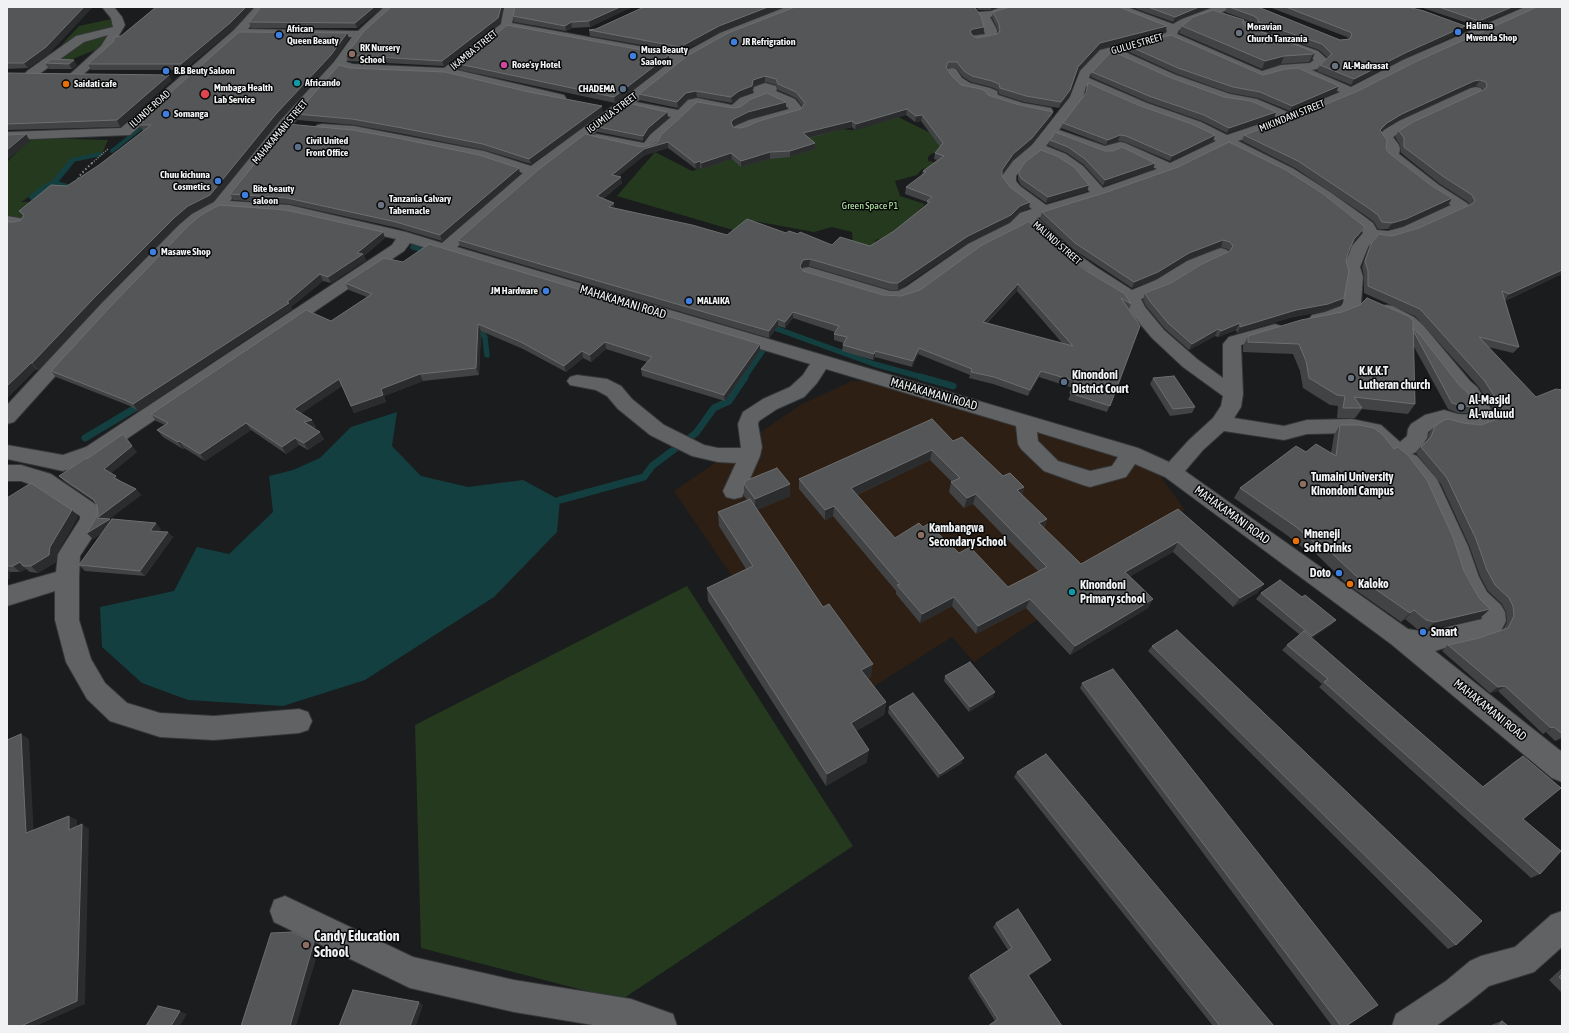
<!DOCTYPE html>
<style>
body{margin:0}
#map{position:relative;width:1569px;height:1033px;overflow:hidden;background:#1a1c1d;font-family:"Asap Condensed",sans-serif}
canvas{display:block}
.frame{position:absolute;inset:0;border:8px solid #f0f2f3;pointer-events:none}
</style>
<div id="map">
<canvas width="1569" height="1033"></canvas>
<div class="frame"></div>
</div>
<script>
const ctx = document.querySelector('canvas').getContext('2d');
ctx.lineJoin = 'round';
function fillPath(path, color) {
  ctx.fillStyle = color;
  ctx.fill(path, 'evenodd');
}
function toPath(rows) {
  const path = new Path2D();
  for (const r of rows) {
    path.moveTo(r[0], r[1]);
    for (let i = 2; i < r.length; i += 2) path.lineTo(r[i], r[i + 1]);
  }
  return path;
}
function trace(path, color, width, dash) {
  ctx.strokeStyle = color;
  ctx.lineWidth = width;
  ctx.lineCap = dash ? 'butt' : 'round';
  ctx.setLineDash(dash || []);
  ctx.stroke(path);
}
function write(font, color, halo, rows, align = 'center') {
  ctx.font = font + ' "Asap Condensed",sans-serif';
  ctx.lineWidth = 3;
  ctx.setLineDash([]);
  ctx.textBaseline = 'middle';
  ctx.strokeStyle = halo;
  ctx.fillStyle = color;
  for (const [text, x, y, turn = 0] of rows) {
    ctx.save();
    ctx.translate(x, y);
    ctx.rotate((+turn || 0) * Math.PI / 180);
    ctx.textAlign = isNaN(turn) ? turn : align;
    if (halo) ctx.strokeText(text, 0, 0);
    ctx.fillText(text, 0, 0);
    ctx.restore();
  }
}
fillPath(toPath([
 [852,381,866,381,927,393,1153,466,1185,510,1090,561,1058,570,1047,613,974,662,952,637,827,716,674,491,802,404]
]), '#2e1f14');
fillPath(toPath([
 [111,19,114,24,105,46,63,63,54,53,79,26],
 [898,117,943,139,942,151,931,154,928,157,928,161,934,162,936,167,922,169,917,175,895,181,900,196,925,204,911,218,897,243,877,239,871,247,853,246,852,232,832,227,814,232,754,221,733,230,617,196,655,152,692,171,730,158,830,129,856,130],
 [33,138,108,140,103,152,69,161,61,173,52,182,21,202,60,201,7,238,7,162,27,142],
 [687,586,853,846,621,1000,421,948,415,725]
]), '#25391f');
fillPath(toPath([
 [397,412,392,446,421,476,468,487,523,480,560,500,557,532,494,597,365,680,283,706,188,700,142,683,102,647,100,607,174,591,197,547,229,554,273,512,269,476,293,470,320,458,351,427]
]), '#143f40');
trace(toPath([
 [253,29,262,19,268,7],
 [112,151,147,123],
 [70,163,73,160,101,154]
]), '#143f40', 4);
trace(toPath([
 [54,183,71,188],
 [32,197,47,186,54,183,71,162],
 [413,247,430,251],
 [476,326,485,337],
 [768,328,772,327,874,364,925,378],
 [485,339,487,355],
 [744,378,764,349,763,344]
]), '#143f40', 5.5);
trace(toPath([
 [921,377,953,386],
 [85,438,142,404],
 [560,500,644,477,652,466,696,433,714,408,729,401,745,377]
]), '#143f40', 7);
const minor = toPath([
 [102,7,114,7,122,17,125,25,110,51,79,78,71,78,69,75,101,46,108,35,84,42,35,77,27,77,25,74,27,71,76,36,113,27,111,18,102,7],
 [255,7,267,7,248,29,358,31,384,7,396,7,365,36,346,62,353,64,444,68,501,24,504,7,516,7,512,23,682,54,720,33,786,7,802,7,800,9,728,37,687,61,636,102,678,110,688,100,697,98,732,105,740,98,754,93,753,90,754,87,765,83,776,86,777,89,776,91,795,99,803,109,800,114,759,126,745,132,740,133,735,132,733,129,735,126,749,120,789,109,785,105,767,97,750,104,739,112,734,113,697,106,661,140,653,150,642,152,592,141,590,138,592,135,597,134,644,143,650,135,671,117,628,108,538,175,457,247,1138,448,1169,462,1189,440,1213,418,1221,406,1223,396,1183,367,1152,338,1131,313,1124,300,1084,275,1060,256,1026,225,1022,229,980,250,918,295,900,301,883,300,803,276,801,272,803,268,809,267,890,291,898,291,906,287,968,244,1010,223,1020,213,1032,209,1010,192,1002,181,1002,176,1013,161,1032,145,1070,97,1080,71,1100,50,1166,33,1167,30,1113,9,1111,7,1127,7,1173,24,1182,19,1214,7,1231,7,1229,9,1220,13,1251,23,1255,26,1254,28,1318,51,1328,60,1317,69,1312,70,1351,87,1403,60,1525,7,1540,7,1538,9,1411,66,1356,95,1295,121,1238,141,1294,169,1330,192,1365,217,1373,223,1377,230,1388,231,1403,227,1451,205,1429,191,1386,158,1384,155,1385,146,1378,137,1384,130,1399,121,1471,88,1476,87,1481,88,1482,91,1481,94,1409,127,1393,137,1399,145,1400,149,1399,154,1439,185,1467,203,1470,206,1467,209,1415,233,1388,241,1375,239,1368,247,1360,267,1363,277,1361,304,1353,314,1335,321,1318,325,1312,323,1309,319,1312,315,1325,312,1341,306,1343,303,1347,277,1344,267,1352,246,1363,233,1360,229,1320,198,1284,175,1227,146,1175,172,1105,197,1037,218,1072,250,1096,267,1132,290,1156,280,1187,261,1215,250,1221,248,1227,250,1229,253,1227,256,1199,269,1168,288,1141,299,1145,307,1164,330,1197,359,1223,378,1223,344,1229,337,1275,324,1281,326,1284,330,1281,334,1241,345,1243,394,1241,407,1234,418,1284,426,1307,420,1352,419,1381,425,1400,442,1407,436,1408,429,1411,424,1425,415,1444,410,1458,414,1475,415,1463,397,1456,391,1411,333,1402,325,1381,314,1378,310,1381,306,1387,305,1393,306,1414,317,1423,325,1470,381,1477,387,1497,418,1494,423,1475,430,1458,428,1444,424,1438,425,1428,432,1427,438,1424,443,1416,452,1412,454,1417,456,1437,479,1468,546,1479,577,1487,592,1501,605,1505,612,1506,621,1500,633,1472,643,1451,646,1435,651,1562,752,1562,782,1552,778,1391,644,1165,477,1135,464,1126,477,1090,487,1083,485,1044,471,1021,449,1018,444,1016,426,826,369,817,383,804,397,777,409,759,421,758,424,762,447,760,456,742,497,734,499,726,497,723,491,736,463,718,462,692,456,650,435,618,409,607,396,596,390,570,385,567,381,570,377,577,375,607,379,621,386,632,399,664,425,704,445,718,448,741,448,738,424,743,412,763,399,790,387,803,375,810,364,410,243,404,251,100,457,85,464,63,471,7,459,7,445,63,455,86,447,392,245,396,239,289,215,222,210,204,220,191,231,113,312,14,422,7,424,7,405,101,304,179,225,192,214,214,202,280,121,334,62,352,37,241,36,130,135,7,140,7,132,121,128,234,30,255,7],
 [1211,16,1243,27,1241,30,1243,32,1310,57,1314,60,1310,63,1281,65,1262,71,1177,34,1179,30,1190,23,1211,16],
 [508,29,674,59,621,100,531,166,484,151,354,126,322,124,317,125,315,128,317,131,322,132,354,134,481,159,523,173,442,243,406,232,289,205,230,201,290,127,341,69,352,72,447,76,559,102,564,101,566,98,564,95,457,70,508,29],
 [1169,39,1257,78,1261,79,1282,73,1296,72,1340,92,1290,113,1257,99,1230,94,1176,75,1123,51,1169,39],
 [1111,55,1168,81,1222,101,1249,105,1278,118,1227,135,1201,122,1147,103,1089,78,1090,75,1108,56,1111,55],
 [1086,86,1137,109,1191,128,1216,141,1170,163,1125,143,1120,142,1105,146,1059,130,1083,98,1086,86],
 [1053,137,1104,155,1119,151,1157,169,1103,188,1083,166,1066,154,1046,146,1053,137],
 [1039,154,1056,160,1073,172,1090,192,1046,205,1020,186,1016,181,1016,176,1023,167,1039,154],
 [1224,431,1284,440,1307,434,1352,433,1368,436,1391,457,1398,459,1401,459,1400,461,1403,466,1420,489,1446,546,1456,579,1471,606,1481,616,1482,619,1426,632,1408,629,1185,471,1203,450,1224,431],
 [1037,432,1118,457,1112,466,1090,471,1058,461,1038,441,1037,432],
 [1001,7,1017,7,1015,9,990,17,997,30,997,37,995,39,976,42,972,40,970,38,972,36,985,34,981,21,976,14,978,12,991,11,1001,7],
 [952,68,956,69,962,78,970,83,990,88,997,91,998,95,1023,103,1051,108,1053,111,1051,114,1046,115,1020,110,987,100,985,96,980,94,960,89,953,83,946,72,948,69,952,68],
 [7,216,25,219,27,222,25,225,19,227,7,226,7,216],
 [7,465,21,465,51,474,98,506,101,512,102,519,99,527,80,556,79,578,79,620,91,659,105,683,127,703,160,713,214,716,299,709,308,712,312,721,308,730,299,733,214,740,160,737,110,721,87,699,66,662,55,620,55,591,7,606,7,586,56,572,58,554,80,519,80,516,35,486,21,481,7,481,7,465],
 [285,896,413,957,514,980,631,999,673,1014,677,1026,599,1026,514,1012,410,988,274,922,270,911,274,900,285,896],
 [1562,911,1562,947,1534,972,1489,986,1468,1003,1436,1026,1392,1026,1396,1014,1446,981,1470,961,1481,956,1515,947,1551,915,1562,911]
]);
trace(minor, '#343637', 2);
trace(toPath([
 [92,163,108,149]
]), '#8b8d8e', 1.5, [1, 1.5]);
trace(toPath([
 [78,179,81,174,93,162]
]), '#8b8d8e', 2, [1.5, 2.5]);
fillPath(minor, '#606264');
fillPath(toPath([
 [7,7,50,53,28,68,7,69],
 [156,7,254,7,233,29,184,70,91,70,88,64],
 [382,7,357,28,251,28,249,22],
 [391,7,504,7,500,23,444,66,348,61,346,55],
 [632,7,590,27,572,28,566,31,514,22,513,16],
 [644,7,782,7,719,32,681,52,590,36,589,30,596,29],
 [795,7,997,7,991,10,978,10,977,11,984,27,983,33,972,35,977,38,997,34,998,33,998,30,992,18,993,12,1165,32,1099,49,1077,73,1069,96,1059,108,1024,102,999,94,998,90,991,87,971,82,963,77,956,68,947,68,951,75,961,85,988,95,1016,104,1053,112,1051,118,1031,144,1012,160,1002,174,1002,176,1010,187,1029,208,1019,212,1009,222,967,243,898,290,890,290,809,266,803,267,802,269,803,271,883,295,901,296,1061,251,1131,304,1129,309,1140,326,1107,412,1068,400,1073,388,1039,377,1028,396,993,384,969,378,970,375,918,354,912,367,875,357,873,360,842,351,843,345,844,343,834,340,834,334,835,332,793,318,785,328,778,326,769,338,460,246,458,240,641,147,647,146,734,108,786,102,786,108,749,119,734,125,733,126,739,128,745,127,801,109,802,106,796,98,778,90,776,85,765,82,753,86,752,92,740,97,732,103,697,97,687,99,678,108,639,100,639,94],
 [906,115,915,122,921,121,940,147,935,153,934,159,937,160,923,171,922,175,906,187,905,194,927,202,927,204,894,231,870,246,832,245,798,234,786,233,727,235,615,208,603,199,622,183,618,176,645,155,668,148,696,169,700,168,702,169,732,159,741,167,770,159,790,157,815,149,809,138,852,127,855,130],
 [1017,291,1063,344,987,323],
 [1131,7,1210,7,1173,22],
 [1227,7,1258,7,1340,40,1349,39,1347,37,1269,7,1408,7,1462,32,1402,59,1351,85,1317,71,1320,65,1328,58,1319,50,1256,27,1256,25,1252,22,1225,12],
 [1420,7,1521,7,1476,26],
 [1562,7,1562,274,1505,301,1519,347,1513,353,1488,347,1536,397,1562,390,1562,738,1555,741,1546,732,1543,734,1498,691,1490,693,1442,651,1448,645,1479,638,1503,630,1507,622,1506,612,1502,604,1488,591,1480,576,1469,545,1441,484,1416,453,1426,442,1429,433,1435,426,1463,423,1481,425,1497,419,1498,417,1478,386,1415,316,1364,293,1364,277,1362,267,1368,249,1372,242,1419,228,1470,205,1468,202,1440,184,1401,153,1400,145,1395,137,1399,131,1483,90,1482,88,1476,86,1470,87,1398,120,1383,129,1381,131,1386,149,1389,153,1432,186,1452,198,1448,205,1402,226,1388,229,1378,229,1374,222,1366,216,1295,168,1242,141,1244,135,1298,116],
 [1243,23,1245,26,1315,52,1312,60,1309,62,1281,64,1262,69,1179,33,1182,26],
 [349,38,333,61,279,120,213,201,191,213,178,224,100,303,38,370,36,369,7,398,21,220,23,216,19,211,67,186,99,165,143,131,139,125,140,124,138,121],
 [1129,46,1263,75,1339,86,1336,92,1290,111,1258,98,1230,93,1177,74,1127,51],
 [669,55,669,61,615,103,460,70,459,64],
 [52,59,77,65,72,69,49,69,45,63],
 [350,68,603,112,531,164,484,150,399,133,354,125,298,120,296,114],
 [1092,72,1169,77,1274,118,1227,133,1202,121,1148,102,1091,77],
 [7,73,172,80,120,127,7,130],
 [667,112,668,118,649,134,643,141,598,132,598,127],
 [1063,123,1213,141,1170,161,1125,142,1118,141,1106,145,1061,128],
 [1050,140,1105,151,1153,169,1103,186,1084,165,1067,153,1048,145],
 [1019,171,1087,191,1046,203,1021,185,1018,180,1018,177],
 [520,174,442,241,398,228,289,204,233,200,230,194],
 [1042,212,1361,233,1353,243,1348,253,1346,261,1340,305,1325,311,1293,317,1237,333,1236,330,1218,337,1215,336,1189,350,1165,329,1146,306,1143,300,1145,293,1171,283,1230,251,1227,249,1221,247,1186,260,1155,279,1132,288,1073,249,1040,219],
 [385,238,364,256,366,260,331,283,323,281,291,307,292,309,138,411,130,406,56,377,51,371],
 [345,283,760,344,760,351,725,401,642,376,641,369,647,362,606,349,591,362,583,358,566,372,523,349,481,331,479,375,423,381,384,396,386,402,354,413,342,386,301,413,316,427,313,428,324,439,308,450,299,445,286,454,251,430,205,461,184,448,183,449,163,437,157,430,165,425,156,421,151,414,331,321,367,297,349,290],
 [1413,328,1477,407,1472,413,1458,413,1448,409,1413,345,1415,404,1408,414,1362,409,1355,418,1337,418,1338,406,1330,405,1303,388,1300,371,1293,354,1243,352,1243,346,1248,336],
 [1153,378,1195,407,1192,413,1170,416,1150,384],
 [1340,425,1464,571,1479,598,1490,609,1480,618,1426,630,1417,629,1405,619,1401,622,1347,584,1312,550,1308,552,1288,536,1234,498,1240,488,1306,452,1331,453,1334,435],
 [953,441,1003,476,1024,487,1022,495,1047,519,1044,528,1081,564,1178,509,1264,584,1257,593,1233,607,1173,552,1130,576,1153,599,1148,608,1070,655,1026,608,976,634,952,606,920,623,896,594,896,591,833,516,825,520,799,489,799,479],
 [930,460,952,482,951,482,949,492,964,508,973,504,1039,572,1008,587,959,553,923,527,895,538,857,495],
 [137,452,111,473,120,481,136,489,141,495,109,519,111,520,161,529,159,531,173,537,145,576,85,571,79,565,102,533,93,539,87,533,98,514,97,505,95,502,65,482,59,476,87,459],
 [744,484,790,484,790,496,757,510,871,677,868,678,886,702,884,715,856,731,867,762,826,786,708,601,707,588,746,569,719,526,718,512,747,500,744,496],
 [7,498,78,517,57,553,56,562,38,573,30,572,26,569,20,572,10,572,10,578,7,580],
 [1261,593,1336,620,1331,625,1312,638,1482,787,1515,761,1523,756,1523,819,1540,874,1531,878,1319,687,1322,684,1282,650,1287,645,1300,635,1256,599],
 [1152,646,1456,945,1448,949,1148,651],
 [945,676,995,692,993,697,969,712,944,681],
 [1082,683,1346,1026,1332,1026,1080,688],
 [889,707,962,763,938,778,888,713],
 [1017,772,1274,1026,1213,1026,1014,777],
 [996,923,1048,963,1029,976,1062,1026,995,1021,968,978,970,975,1008,950,993,927],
 [1562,968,1562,993,1549,980],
 [1502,1021,1508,1026,1491,1026,1493,1024]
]), '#414344');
fillPath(toPath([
 [84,7,93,7,50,53,28,68,24,63],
 [246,7,254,7,233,29,184,70,181,64],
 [374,7,382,7,357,28,355,23],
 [501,7,504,7,500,23,444,66,442,61],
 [620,7,632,7,590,27,589,21],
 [768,7,782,7,719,32,681,52,680,47,719,26],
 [977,7,978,7,978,10,975,14,975,8],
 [991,7,997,7,991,10],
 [1199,7,1210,7,1173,22,1175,17],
 [1512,7,1521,7,1476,26,1479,21],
 [571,22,572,28,566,31,565,26],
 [1167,26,1165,32,1099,49,1077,73,1069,96,1059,108,1061,102,1078,67,1100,43],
 [1465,26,1462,32,1402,59,1351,85,1354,79,1405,53],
 [984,27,983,33,972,35,969,37,970,31,973,29],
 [347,33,349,38,333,61,279,120,213,201,191,213,178,224,100,303,38,370,32,363,95,297,276,114],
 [1315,52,1312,60,1309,62,1313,54],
 [669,55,669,61,615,103,614,97],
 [1284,56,1281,64,1262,69,1265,61],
 [74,60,77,65,72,69,69,64],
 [169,75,172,80,120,127,117,120],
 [765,76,765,82,753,86,752,92,740,97,732,103,731,97,753,80],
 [1480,80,1476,86,1470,87,1398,120,1383,129,1377,136,1380,130,1387,123,1402,114,1474,81],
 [1339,86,1336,92,1290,111,1292,106],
 [696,91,697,97,687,99,678,108,677,102,686,93],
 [786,102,786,108,749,119,734,125,732,128,731,122,734,119,748,112],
 [602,106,603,112,531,164,529,159],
 [907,109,906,115,855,130,856,124],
 [667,112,668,118,649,134,643,141,643,136,648,128],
 [1053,112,1051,118,1031,144,1012,160,1000,176,1002,170,1013,154],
 [1276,112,1274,118,1227,133,1229,128],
 [922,115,921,121,915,122,916,116],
 [852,121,852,127,803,139,803,133],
 [26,134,30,141,7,160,7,150],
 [1120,135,1118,141,1106,145,1108,140],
 [1215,135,1213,141,1170,161,1172,156],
 [668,142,668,148,645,155,613,181,612,175,644,149],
 [815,143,815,149,790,157,790,151],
 [770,152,770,159,741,167,741,161],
 [731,153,732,159,702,169,701,163],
 [700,161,700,168,696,169,695,163],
 [1155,163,1153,169,1103,186,1105,180],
 [519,168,520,174,442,241,440,235],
 [621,177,622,183,598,203,597,196],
 [1089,185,1087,191,1046,203,1048,197],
 [1452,198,1448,205,1402,226,1388,229,1392,223],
 [1030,202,1029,208,1019,212,1009,222,967,243,898,290,898,283,968,236,1020,206],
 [614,203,615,209,609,207],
 [1365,227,1361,233,1351,245,1354,239],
 [383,232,385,238,364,256,366,260,331,283,328,277],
 [1223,240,1221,247,1186,260,1155,279,1132,288,1134,282,1189,253],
 [810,259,809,266,803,267,800,273,800,266,803,260],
 [1562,270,1562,274,1504,301,1509,294],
 [320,274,323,281,291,307,292,309,138,411,133,404,287,302],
 [1018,284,1017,291,981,328,983,322],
 [1344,298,1340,305,1325,311,1293,317,1237,333,1240,327,1296,310],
 [793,312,793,318,785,328,785,322],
 [778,319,778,326,769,338,769,331],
 [1240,323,1236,330,1218,337,1221,331],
 [478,324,481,331,479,375,476,368],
 [1218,329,1215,336,1189,350,1192,344],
 [605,342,606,349,591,362,590,355],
 [760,344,760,351,725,401,724,395],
 [919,348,918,354,912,367,913,361],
 [582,351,583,358,566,372,564,366],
 [875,351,875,357,873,360,874,354],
 [31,363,36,369,7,398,7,386],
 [1041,371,1039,377,1028,396,1030,390],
 [420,374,423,381,384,396,386,402,354,413,351,406,381,389],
 [339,379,342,386,298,416,294,409],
 [312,420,316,427,308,429,304,422],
 [246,423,251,430,205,461,200,454],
 [320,432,324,439,308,450,304,443],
 [123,434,137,452,109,475,104,469],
 [295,438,299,445,286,454,282,447],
 [179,441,184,448,183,449,178,442],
 [932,450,930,460,850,498,851,488],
 [116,476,121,482,114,478],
 [790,484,790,496,755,511,755,499],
 [1024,487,1021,496,1017,490],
 [136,489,141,495,104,523,110,519,116,525,93,539,87,533,97,518],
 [976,494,973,504,964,508,967,498],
 [834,506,833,516,825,520,825,510],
 [72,510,78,517,57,553,56,562,38,573,31,566,50,547],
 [1047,519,1043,529,1039,523],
 [156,523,161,529,156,537,150,531],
 [168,532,173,537,145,576,140,571],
 [1319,541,1312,550,1308,552,1315,543],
 [1178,542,1173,552,1121,582,1125,572],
 [20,562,26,569,20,572,13,566],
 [7,570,10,572,10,578,7,580],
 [1264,584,1257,593,1233,607,1240,598],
 [954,597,952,606,920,623,922,614],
 [1030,599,1026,608,976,634,978,626],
 [1153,599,1148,608,1070,655,1075,646],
 [1490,609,1480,618,1426,630,1435,622],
 [1414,610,1405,619,1401,622,1410,613],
 [1336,620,1331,625,1307,642,1312,636],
 [873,664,871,677,859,683,861,670],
 [1505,686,1498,691,1490,693,1498,687],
 [995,692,993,697,969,712,970,707],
 [886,702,884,715,849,735,851,723],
 [1554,727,1546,732,1543,734,1551,728],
 [21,734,29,739,34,837,26,833],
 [869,750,867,762,826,786,827,774],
 [964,758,962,763,938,778,940,774],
 [69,816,77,820,77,834,69,830],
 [82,824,89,829,85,1004,36,1026,21,1026],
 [314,942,320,946,296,1026,290,1026],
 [1051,960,1048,963,1025,978,1028,975],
 [419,1002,423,1005,416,1026,410,1026],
 [180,1011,187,1014,180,1026,171,1026]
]), '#2a2c2d');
const building = toPath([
 [7,7,84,7,46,47,24,63,7,63,7,7],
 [156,7,246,7,230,23,181,64,88,64,114,41,114,37,121,36,156,7],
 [261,7,374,7,355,23,249,22,261,7],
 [391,7,501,7,498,18,442,61,346,55,364,31,391,7],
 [515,7,620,7,589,21,571,22,565,26,513,16,515,7],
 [644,7,768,7,719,26,680,47,589,30,596,29,644,7],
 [795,7,977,7,975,8,981,16,984,27,973,29,970,31,972,35,977,38,997,34,1000,31,999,24,993,12,1010,7,1119,7,1167,26,1100,43,1078,67,1070,90,1061,102,1026,96,1000,88,999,84,992,81,972,76,964,71,957,62,948,62,946,67,951,75,961,85,981,89,985,91,988,95,1016,104,1053,112,1032,138,1013,154,1002,170,1002,176,1010,187,1030,202,1020,206,1011,215,968,236,898,283,891,283,810,259,803,260,800,266,803,271,883,295,901,296,920,290,982,245,1024,224,1028,221,1061,251,1085,270,1125,294,1131,304,1121,298,1140,326,1110,406,1070,393,1075,381,1041,371,1030,390,994,377,971,372,972,369,919,348,913,361,875,351,874,354,843,345,847,337,834,334,839,326,793,312,785,322,778,319,769,331,458,240,538,170,585,134,641,147,647,146,657,143,661,135,697,102,734,108,740,107,751,99,767,93,786,102,748,112,734,119,731,122,733,127,739,128,745,127,759,121,801,109,805,103,796,92,778,84,776,79,765,76,753,80,752,86,739,91,731,97,696,91,686,93,677,102,639,94,687,56,728,33,795,7],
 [907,109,916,116,922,115,943,143,935,153,944,156,923,171,926,172,906,187,932,197,927,201,930,202,894,231,870,246,840,237,832,245,800,232,798,234,789,231,786,233,747,219,727,235,692,225,609,207,614,203,597,196,621,177,612,175,644,149,668,142,695,163,700,161,701,163,731,153,741,161,770,152,790,151,815,143,803,133,852,121,856,124,907,109],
 [1018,284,1073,346,983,322,1018,284],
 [1148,7,1199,7,1175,17,1148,7],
 [1229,7,1258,7,1340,40,1350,39,1352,34,1350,32,1286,7,1408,7,1424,11,1465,26,1405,53,1354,79,1320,65,1332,54,1322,44,1258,22,1258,19,1254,16,1229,7],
 [1439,7,1512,7,1479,21,1439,7],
 [1537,7,1562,7,1562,270,1509,294,1502,291,1519,347,1479,337,1536,397,1556,389,1562,390,1562,734,1554,727,1551,728,1505,686,1498,687,1448,645,1479,638,1508,628,1514,616,1513,606,1509,598,1495,585,1487,570,1476,539,1447,478,1421,447,1431,437,1435,426,1444,420,1449,419,1463,423,1481,425,1500,418,1504,411,1484,380,1420,309,1368,286,1368,271,1365,261,1372,242,1379,234,1392,236,1419,228,1472,204,1475,201,1472,195,1444,177,1404,147,1404,138,1399,131,1413,122,1485,89,1487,86,1486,82,1480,80,1474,81,1402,114,1387,123,1380,130,1387,140,1386,149,1389,153,1432,186,1452,198,1406,219,1392,223,1382,222,1378,215,1370,209,1298,161,1244,135,1298,116,1360,90,1415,62,1537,7],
 [1213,10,1244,20,1242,22,1245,26,1315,52,1313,54,1284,56,1265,61,1182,26,1193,17,1213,10],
 [507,25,669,55,614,97,459,64,507,25],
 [239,32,347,33,331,55,276,114,210,195,188,206,174,218,95,297,32,363,31,363,7,386,7,222,14,222,21,220,24,215,19,211,51,185,67,186,99,165,151,125,139,125,144,121,138,121,239,32],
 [1171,35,1263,75,1285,69,1298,68,1339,86,1292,106,1260,92,1233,87,1178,68,1129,46,1171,35],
 [1112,51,1169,77,1224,97,1251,101,1276,112,1229,128,1204,115,1149,96,1092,72,1112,51],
 [52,59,74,60,69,64,45,63,52,59],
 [339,65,350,68,445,72,529,92,602,106,529,159,483,144,397,127,352,119,296,114,339,65],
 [7,73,169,75,117,120,7,124,7,73],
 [1088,83,1138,105,1192,124,1215,135,1172,156,1126,136,1120,135,1108,140,1063,123,1086,93,1088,83],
 [628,103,667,112,648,128,643,136,598,127,628,103],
 [287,124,352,130,397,138,479,155,519,168,440,235,396,222,287,198,230,194,287,124],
 [1055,132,1105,151,1113,151,1122,147,1155,163,1105,180,1085,159,1068,147,1050,140,1055,132],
 [26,134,7,150,7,135,26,134],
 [1229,142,1286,170,1322,193,1365,227,1354,239,1348,253,1346,261,1349,271,1344,298,1328,304,1296,310,1240,327,1240,323,1221,331,1218,329,1192,344,1168,323,1149,300,1145,293,1171,283,1202,264,1230,251,1233,246,1230,242,1223,240,1189,253,1158,272,1134,282,1075,243,1042,212,1107,192,1178,167,1229,142],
 [1041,150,1057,156,1074,167,1089,185,1048,197,1022,179,1019,175,1019,171,1025,162,1041,150],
 [219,205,286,210,383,232,357,253,363,254,328,277,320,274,287,302,289,303,133,404,125,400,51,371,110,307,188,226,201,215,219,205],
 [429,244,760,344,724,395,641,369,652,357,605,342,590,355,582,351,564,366,521,342,478,324,476,368,420,374,381,389,383,395,351,406,339,379,294,409,312,420,304,422,320,432,304,443,295,438,282,447,246,423,200,454,179,441,178,442,157,430,168,423,151,414,306,310,331,321,372,294,345,283,384,258,403,262,429,244],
 [1367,298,1408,316,1413,320,1415,404,1354,397,1362,408,1343,408,1345,396,1337,395,1309,378,1306,361,1299,344,1248,342,1248,336,1301,320,1342,312,1360,305,1367,298],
 [1413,328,1421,336,1460,386,1467,392,1477,407,1463,406,1452,403,1413,330,1413,328],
 [1174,376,1195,407,1173,409,1153,378,1174,376],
 [932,419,953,441,962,437,1003,476,1010,473,1024,487,1017,490,1047,519,1039,523,1081,564,1178,509,1264,584,1240,598,1178,542,1125,572,1153,599,1075,646,1030,599,978,626,954,597,922,614,897,585,900,584,834,506,825,510,799,479,932,419],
 [932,450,960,478,951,482,967,498,976,494,1047,567,1008,587,970,547,959,553,928,524,923,527,919,523,895,538,851,488,932,450],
 [1340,425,1359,425,1374,428,1383,435,1394,449,1398,447,1408,455,1427,480,1453,537,1464,571,1479,598,1490,609,1435,622,1426,620,1414,610,1410,613,1355,575,1319,541,1315,543,1295,526,1240,488,1296,446,1306,452,1316,444,1336,456,1340,425],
 [123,434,132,446,104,469,116,476,114,478,136,489,97,518,110,519,87,533,98,514,97,505,93,499,59,476,86,458,87,459,123,434],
 [777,468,790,484,755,499,744,484,745,481,777,468],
 [31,483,72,510,50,547,49,555,31,566,23,566,20,562,13,566,7,566,7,498,31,483],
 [750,499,823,607,829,604,873,664,861,670,886,702,851,723,869,750,827,774,707,588,753,566,718,512,750,499],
 [112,519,156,523,150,531,168,532,140,571,79,565,112,519],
 [1280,580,1302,597,1305,595,1336,620,1312,636,1261,593,1280,580],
 [1177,630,1482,921,1456,945,1152,646,1177,630],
 [1304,631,1483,787,1523,756,1561,788,1523,819,1561,851,1540,874,1324,682,1328,679,1287,645,1304,631],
 [970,662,995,692,970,707,945,676,970,662],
 [1113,669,1378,1005,1346,1026,1341,1026,1082,683,1113,669],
 [913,693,964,758,940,774,889,707,913,693],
 [21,734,26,833,69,816,69,830,82,824,77,1001,21,1026,7,1026,7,740,21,734],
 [1046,754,1274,1026,1220,1026,1017,772,1046,754],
 [1018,909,1051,960,1028,975,1062,1026,988,1026,998,1019,970,975,1012,948,996,923,1018,909],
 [293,932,314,942,290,1026,241,1026,271,933,293,932],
 [1562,974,1562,980,1559,977,1562,974],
 [353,990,419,1002,410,1026,339,1026,353,990],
 [158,1006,180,1011,171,1026,146,1026,158,1006],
 [1502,1021,1508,1026,1498,1026,1502,1021]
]);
fillPath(building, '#545657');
trace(building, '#6c6e6f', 1);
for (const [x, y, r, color] of [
 [1458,32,4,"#3f7fe0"],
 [1239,33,4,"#6b7280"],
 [279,35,4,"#3f7fe0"],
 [734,42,4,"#3f7fe0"],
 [352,54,4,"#8d6e63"],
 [633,56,4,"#3f7fe0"],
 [504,65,4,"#d1479c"],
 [1335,66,4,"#6b7280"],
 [166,71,4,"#3f7fe0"],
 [297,83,4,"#0f9aa8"],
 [66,84,4,"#e8710a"],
 [623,89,4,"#5c6f8a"],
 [205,94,5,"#e0444e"],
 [166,114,4,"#3f7fe0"],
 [298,147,4,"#5c6f8a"],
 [218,181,4,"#3f7fe0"],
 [245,195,4,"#3f7fe0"],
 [381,205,4,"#6b7280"],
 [153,252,4,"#3f7fe0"],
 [546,291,4,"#3f7fe0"],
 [689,301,4,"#3f7fe0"],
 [1351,378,4,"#6b7280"],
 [1064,382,4,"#5c6f8a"],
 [1461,407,4,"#6b7280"],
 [1303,484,4,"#8d6e63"],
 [921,535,4,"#8d6e63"],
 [1296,541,4,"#e8710a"],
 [1339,573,4,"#3f7fe0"],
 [1350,584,4,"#e8710a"],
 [1072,592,4,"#0f9aa8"],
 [1423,632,4,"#3f7fe0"],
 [306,945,4,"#8d6e63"]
]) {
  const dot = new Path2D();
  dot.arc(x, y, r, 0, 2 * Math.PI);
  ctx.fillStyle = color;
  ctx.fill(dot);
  trace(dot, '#060707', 1.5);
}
write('bold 10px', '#f0f2f3', '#060707', [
 ["Halima",1466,26],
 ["Mwenda Shop",1466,38],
 ["Moravian",1247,27],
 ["Church Tanzania",1247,39],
 ["African",287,29],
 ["Queen Beauty",287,41],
 ["JR Refrigration",742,42],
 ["RK Nursery",360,48],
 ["School",360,60],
 ["Musa Beauty",641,50],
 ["Saaloon",641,62],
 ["Rose'sy Hotel",512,65],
 ["AL-Madrasat",1343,66],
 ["B.B Beuty Saloon",174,71],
 ["Africando",305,83],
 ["Saidati cafe",74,84],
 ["Mmbaga Health",214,88],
 ["Lab Service",214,100],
 ["CHADEMA",615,89,"right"],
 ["Somanga",174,114],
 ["Civil United",306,141],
 ["Front Office",306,153],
 ["Chuu kichuna",210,175,"right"],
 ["Cosmetics",210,187,"right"],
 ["Bite beauty",253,189],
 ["saloon",253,201],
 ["Tanzania Calvary",389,199],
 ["Tabernacle",389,211],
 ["Masawe Shop",161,252],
 ["JM Hardware",538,291,"right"],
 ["MALAIKA",697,301]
], 'left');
write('10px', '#f0f2f3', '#060707', [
 ["GULUE STREET",1137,44,-16],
 ["IKAMBA STREET",474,50,-39],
 ["ILUNDE ROAD",150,109,-42],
 ["IGUMILA STREET",612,113,-37],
 ["MIKINDANI STREET",1292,116,-22],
 ["MAHAKAMANI STREET",280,132,-50],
 ["MALINDI STREET",1057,243,41]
]);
write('10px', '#bdf3ae', '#060707', [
 ["Green Space P1",870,206]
]);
write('12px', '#f0f2f3', '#060707', [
 ["MAHAKAMANI ROAD",623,302,17],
 ["MAHAKAMANI ROAD",934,394,16],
 ["MAHAKAMANI ROAD",1232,515,36],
 ["MAHAKAMANI ROAD",1490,710,39]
]);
write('bold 12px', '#f0f2f3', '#060707', [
 ["K.K.K.T",1359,371],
 ["Lutheran church",1359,385],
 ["Kinondoni",1072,375],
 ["District Court",1072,389],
 ["Al-Masjid",1469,400],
 ["Al-waluud",1469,414],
 ["Tumaini University",1311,477],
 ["Kinondoni Campus",1311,491],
 ["Kambangwa",929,528],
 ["Secondary School",929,542],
 ["Mneneji",1304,534],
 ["Soft Drinks",1304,548],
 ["Doto",1331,573,"right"],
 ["Kaloko",1358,584],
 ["Kinondoni",1080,585],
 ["Primary school",1080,599],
 ["Smart",1431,632]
], 'left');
write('bold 14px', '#f0f2f3', '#060707', [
 ["Candy Education",314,937],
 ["School",314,953]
], 'left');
</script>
